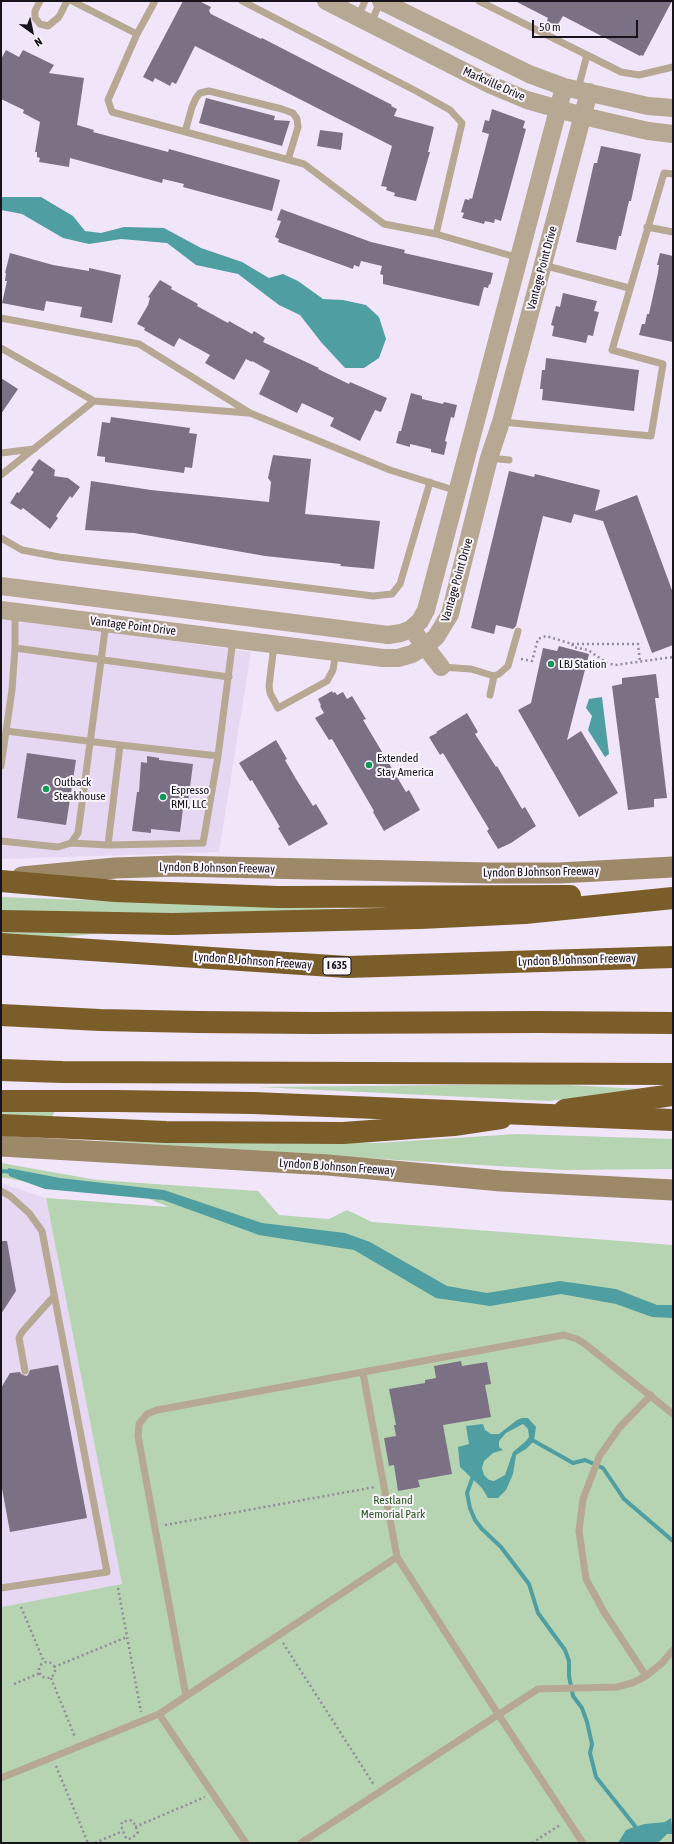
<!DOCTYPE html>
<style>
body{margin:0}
#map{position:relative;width:674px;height:1844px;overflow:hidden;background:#f1e5f9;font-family:"Asap Condensed",sans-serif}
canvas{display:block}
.frame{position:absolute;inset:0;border:2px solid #17131a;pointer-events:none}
.north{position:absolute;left:12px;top:12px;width:40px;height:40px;-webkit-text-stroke:3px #faf5fd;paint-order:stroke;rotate:147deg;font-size:11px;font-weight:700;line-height:16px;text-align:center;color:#17131a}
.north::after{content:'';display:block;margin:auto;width:14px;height:18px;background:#17131a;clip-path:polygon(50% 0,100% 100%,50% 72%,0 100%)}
.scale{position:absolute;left:532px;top:20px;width:106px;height:18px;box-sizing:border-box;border:2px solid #17131a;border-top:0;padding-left:5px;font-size:12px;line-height:14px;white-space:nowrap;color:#17131a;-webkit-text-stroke:3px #faf5fd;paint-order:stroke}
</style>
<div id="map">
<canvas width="674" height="1844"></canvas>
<div class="frame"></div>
<div class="north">N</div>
<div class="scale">50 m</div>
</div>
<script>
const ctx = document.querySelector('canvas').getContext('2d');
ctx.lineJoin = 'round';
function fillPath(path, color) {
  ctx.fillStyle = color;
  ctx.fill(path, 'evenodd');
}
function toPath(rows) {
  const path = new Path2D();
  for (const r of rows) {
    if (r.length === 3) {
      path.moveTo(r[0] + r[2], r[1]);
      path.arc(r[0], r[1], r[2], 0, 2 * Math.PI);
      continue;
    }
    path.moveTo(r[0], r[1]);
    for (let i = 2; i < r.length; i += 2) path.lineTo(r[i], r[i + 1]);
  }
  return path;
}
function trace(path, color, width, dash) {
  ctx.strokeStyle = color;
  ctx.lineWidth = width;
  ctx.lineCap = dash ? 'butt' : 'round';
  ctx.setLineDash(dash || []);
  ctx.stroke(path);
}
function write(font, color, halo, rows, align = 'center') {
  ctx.font = font + ' "Asap Condensed",sans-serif';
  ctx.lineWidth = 4;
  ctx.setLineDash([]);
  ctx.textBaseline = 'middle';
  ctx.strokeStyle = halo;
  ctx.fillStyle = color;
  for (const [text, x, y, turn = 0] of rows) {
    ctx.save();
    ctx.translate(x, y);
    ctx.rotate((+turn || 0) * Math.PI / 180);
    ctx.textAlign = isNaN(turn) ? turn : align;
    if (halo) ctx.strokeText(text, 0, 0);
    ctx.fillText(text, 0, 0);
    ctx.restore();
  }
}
fillPath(toPath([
 [1,617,251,652,219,852,1,859],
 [1,1183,46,1198,122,1584,1,1607]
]), '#e6d7f2');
fillPath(toPath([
 [1,897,342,909,23,941,1,941],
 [551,1084,640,1089,550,1101,257,1087],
 [1,1100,57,1107,52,1117,1,1114],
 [517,1134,673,1139,673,1169,564,1170,83,1141,378,1143],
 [1,1163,97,1180,258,1191,279,1215,329,1219,347,1210,372,1222,673,1245,673,1843,1,1843,1,1607,122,1584,46,1198,169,1207,127,1190,79,1192,1,1177]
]), '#b7d4b2');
fillPath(toPath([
 [1,197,41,197,73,216,85,231,101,233,124,227,164,228,201,248,242,262,269,278,283,274,298,281,323,299,343,300,366,305,379,317,386,339,379,358,364,368,345,368,321,342,300,315,279,305,238,274,196,265,167,243,121,239,89,244,63,238,22,214,1,210],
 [602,697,609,754,605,757,588,730,592,716,586,708,589,699],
 [8,1168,60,1178,164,1190,262,1223,345,1233,370,1242,447,1286,487,1293,560,1281,616,1289,657,1305,673,1305,673,1318,652,1317,616,1304,561,1294,490,1306,436,1298,354,1250,259,1235,163,1200,45,1189,9,1176],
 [522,1418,528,1418,536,1427,534,1441,526,1449,516,1455,513,1474,506,1490,498,1498,488,1498,482,1488,460,1467,458,1447,469,1444,466,1426,483,1424,485,1430,491,1434,499,1434,517,1420],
 [523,1424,528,1429,529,1437,526,1441,513,1452,505,1475,494,1481,489,1480,484,1475,482,1468,484,1461,493,1453,503,1450,499,1447,499,1441,506,1433],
 [671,1818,673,1834,667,1834,660,1841,655,1843,618,1843,626,1830,634,1827,645,1824,665,1822]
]), '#4f9fa2');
trace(toPath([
 [1,1171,13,1172],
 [534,1441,573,1463,585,1460,603,1468,624,1499,673,1541],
 [472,1479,467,1493,470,1508,475,1520,482,1529,501,1547,529,1584,538,1613,565,1650,569,1661,569,1676,573,1696,582,1708,587,1722,592,1744,590,1753,596,1777,635,1826]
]), '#4f9fa2', 4);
fillPath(toPath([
 [183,1,199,1,211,7,209,11,211,14,261,39,262,38,392,105,391,106,397,109,394,116,434,127,428,152,430,152,416,201,394,196,395,193,386,190,387,187,381,186,392,146,195,46,176,84,172,82,170,86,155,78,153,82,143,77],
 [515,1,672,1,643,56,641,55,640,56,563,16,557,26,547,21,548,18],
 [6,50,19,57,23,50,54,65,49,73,84,78,77,125,94,130,93,132,168,152,169,149,280,180,272,211,183,187,184,184,163,179,162,183,70,158,69,167,39,162,40,158,37,157,37,152,35,152,40,122,23,113,24,110,1,99,1,59],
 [206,98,275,116,274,120,290,121,282,146,199,123],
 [492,109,525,121,523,128,526,129,501,221,495,219,494,223,485,221,484,224,462,218,464,213,461,212,465,199,469,200,470,198,472,199,489,134,482,132,485,120,489,121],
 [320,130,343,133,341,150,317,146],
 [601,146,641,154,631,201,629,201,621,236,619,236,616,250,576,242,594,163,597,163],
 [281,209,371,242,405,250,404,253,493,273,490,285,489,284,488,288,484,287,479,306,383,284,383,275,380,274,382,266,361,261,359,267,354,265,353,269,278,242,279,239,275,237,281,221,277,220],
 [10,253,53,265,89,271,89,268,121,275,112,323,80,317,82,307,46,301,44,311,2,303,7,281,5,281,6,273,5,273],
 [660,253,673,256,673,342,639,335,642,324,645,324,647,314,649,314,658,273,659,265,657,265],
 [160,280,172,287,171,289,198,304,197,306,228,323,229,321,252,334,254,331,265,338,263,342,319,368,318,369,349,384,350,382,387,398,381,412,375,410,360,441,330,426,334,418,302,403,297,413,259,394,270,371,252,361,252,362,246,359,234,380,205,363,210,355,179,338,174,347,144,330,145,328,137,324,148,305,150,298,148,297],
 [563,293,597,301,594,311,599,312,596,323,593,336,588,335,586,343,552,336,554,326,551,325,556,306,560,307],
 [546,358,639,370,634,411,542,400,543,389,540,389,542,370,545,370],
 [1,378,18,389,1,414],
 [411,393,422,396,422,399,443,404,444,402,457,405,454,418,451,417,445,441,447,442,444,455,431,452,431,449,410,444,410,447,396,443,399,431,401,431],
 [111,417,190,428,189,433,197,434,192,468,185,467,184,473,105,462,105,457,97,456,102,422,110,423],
 [273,455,311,459,305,514,380,521,374,569,340,566,341,564,265,556,134,533,85,530,91,481,151,490,269,502,271,482,268,478],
 [39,459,55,470,54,476,68,478,80,487,72,498,70,496,56,516,58,518,50,529,23,508,21,510,10,503,17,492,19,493,34,472,31,470],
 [509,471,534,477,535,474,600,490,595,511,637,495,673,593,673,645,652,653,603,521,574,514,571,523,543,516,516,626,513,629,496,625,494,634,471,628],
 [559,646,589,654,567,740,581,731,618,793,579,817,518,710,531,703,543,648,557,651],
 [656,674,659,698,655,698,667,798,654,799,654,807,628,810,612,686,622,684,622,678],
 [332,691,333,693,335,692,337,695,343,692,347,699,352,696,366,719,363,720,406,792,409,790,420,810,384,831,373,812,374,811,332,739,329,740,315,718,324,713,320,706,321,705,318,699],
 [467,713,478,732,475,734,496,767,497,766,522,809,525,807,536,826,511,843,498,849,487,831,489,829,443,753,440,755,429,737,437,733,436,732],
 [276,740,287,759,285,760,296,779,313,806,316,804,328,824,289,846,278,828,280,827,252,780,250,781,239,763],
 [27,753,76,760,66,825,17,818],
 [147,756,159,758,159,760,193,764,188,802,184,801,180,832,151,829,151,833,132,831,137,792,139,792,141,762,147,763],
 [1,1241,7,1241,16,1291,1,1314],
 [461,1361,462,1366,487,1362,491,1384,485,1385,491,1417,443,1425,452,1474,418,1480,420,1487,398,1491,394,1465,389,1466,384,1438,396,1436,394,1425,396,1425,389,1389,425,1383,425,1380,436,1378,434,1366],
 [58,1365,87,1518,10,1532,1,1483,1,1388,10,1373,20,1372,21,1374,26,1376,28,1375,30,1370]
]), '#7c7184');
trace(toPath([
 [572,644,638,644,640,662],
 [521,659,532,661,538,639,546,636,572,644,573,647,588,650,607,663,615,665,673,657],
 [165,1525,375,1487],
 [118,1588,141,1712],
 [21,1607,44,1662],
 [283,1643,374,1785],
 [47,1670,8],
 [54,1667,127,1637],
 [51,1678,75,1737],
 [14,1684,40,1673],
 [56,1766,88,1843],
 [130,1820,133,1821,138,1832,136,1835,129,1839,126,1838,121,1826,122,1822,130,1820],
 [135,1827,205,1797],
 [95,1843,123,1831],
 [532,1843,560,1825]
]), '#948b9a', 2.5, [2, 3]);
trace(toPath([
 [40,1,35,11,35,18,40,24,48,26,59,17,67,1],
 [72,1,137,34],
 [155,1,137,34,108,100,112,112,304,164,384,224,436,234,462,123,450,110,418,92,242,1],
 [479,1,621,72,639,75,673,67],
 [358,17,365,1],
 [371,23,380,2],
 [578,89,587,55],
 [185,132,192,107,196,98,200,93,209,91,282,109,293,113,297,119,298,127,288,160],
 [647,227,673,232],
 [436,234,519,258],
 [543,265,629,288],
 [1,318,139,344,250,413,390,470,457,491],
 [1,348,94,401,248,413],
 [502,422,651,436,663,364,612,350,664,173,673,174],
 [1,453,34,449],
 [489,458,509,460],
 [1,475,94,401],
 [1,538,22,550,59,557,373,596,392,594,400,584,430,482],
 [274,645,269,686,270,693,278,708,327,681,333,670,336,652],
 [15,648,229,677],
 [441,667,471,669,494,676,499,674,508,666,518,631],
 [490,695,494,676],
 [6,731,120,745,108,845,203,843,218,756,233,639],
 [120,745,218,756],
 [1,766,12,690,15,648,15,613],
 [1,841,58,847,71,843,78,833,106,623],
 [71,843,108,845],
 [1,1191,10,1196,29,1213,42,1231,107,1572,1,1588],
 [25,1371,19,1338,22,1332,54,1296],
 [363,1373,397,1557,498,1714,583,1843],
 [651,1395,619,1428,599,1457,583,1499,579,1531,586,1579,604,1612,646,1676,662,1663,673,1650],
 [186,1696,138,1436,139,1424,147,1414,157,1410,564,1335,577,1339,585,1344,673,1414],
 [159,1714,246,1843],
 [1,1778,159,1714,397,1557],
 [301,1843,538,1689,617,1687,632,1683,646,1676]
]), '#b6a892', 7);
trace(toPath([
 [326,1,491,85,527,100,583,116,648,131,673,134],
 [381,1,529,74,564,87,648,106,673,108],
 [1,586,388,635,401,633,411,629,420,621,426,610,564,87],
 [1,610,383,658,398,658,412,654,425,646,436,637,450,614,489,458,501,422,589,92],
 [417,636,441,667]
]), '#b6a892', 18);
trace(toPath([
 [22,877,115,868,175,866,488,873,559,873,673,867],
 [1,1146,328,1165,501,1181,673,1190]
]), '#9d8867', 21);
trace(toPath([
 [1,881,115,891,278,897,570,896],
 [1,921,173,924,420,918,525,913,673,898],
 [1,944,347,967,673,957],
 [1,1015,100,1020,198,1022,313,1023,538,1022,673,1023],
 [1,1070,62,1072,673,1074],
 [1,1101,116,1101,253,1103],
 [565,1110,673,1095],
 [1,1125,166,1132,343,1133,454,1125,501,1118]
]), '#7a5d29', 22);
trace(toPath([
 [253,1103,673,1120]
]), '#7a5d29', 22);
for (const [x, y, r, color] of [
 [551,664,4,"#129756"],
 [369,765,4,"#129756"],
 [46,789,4,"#129756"],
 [163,797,4,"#129756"]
]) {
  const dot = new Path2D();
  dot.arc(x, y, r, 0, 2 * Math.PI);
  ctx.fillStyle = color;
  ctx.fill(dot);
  trace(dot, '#faf5fd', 1.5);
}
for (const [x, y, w] of [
 [337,966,28]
]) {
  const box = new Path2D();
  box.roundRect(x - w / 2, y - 9, w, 18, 3);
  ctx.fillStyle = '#faf5fd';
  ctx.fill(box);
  trace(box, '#17131a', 1);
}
write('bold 11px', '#17131a', null, [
 ["I 635",337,966]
]);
write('12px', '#17131a', '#faf5fd', [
 ["Markville Drive",494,84,24],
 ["Vantage Point Drive",542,268,-75],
 ["Vantage Point Drive",457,580,-74],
 ["Vantage Point Drive",133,626,7],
 ["Lyndon B Johnson Freeway",217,868,1],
 ["Lyndon B Johnson Freeway",541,872,-1],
 ["Lyndon B. Johnson Freeway",577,960,-2],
 ["Lyndon B. Johnson Freeway",253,961,4],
 ["Lyndon B Johnson Freeway",337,1167,4]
]);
write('12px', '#17131a', '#faf5fd', [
 ["LBJ Station",559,664],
 ["Extended",377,758],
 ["Stay America",377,772],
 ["Outback",54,782],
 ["Steakhouse",54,796],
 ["Espresso",171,790],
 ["RMI, LLC",171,804]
], 'left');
write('12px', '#2a5d20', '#faf5fd', [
 ["Restland",393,1500],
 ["Memorial Park",393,1514]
]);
</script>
